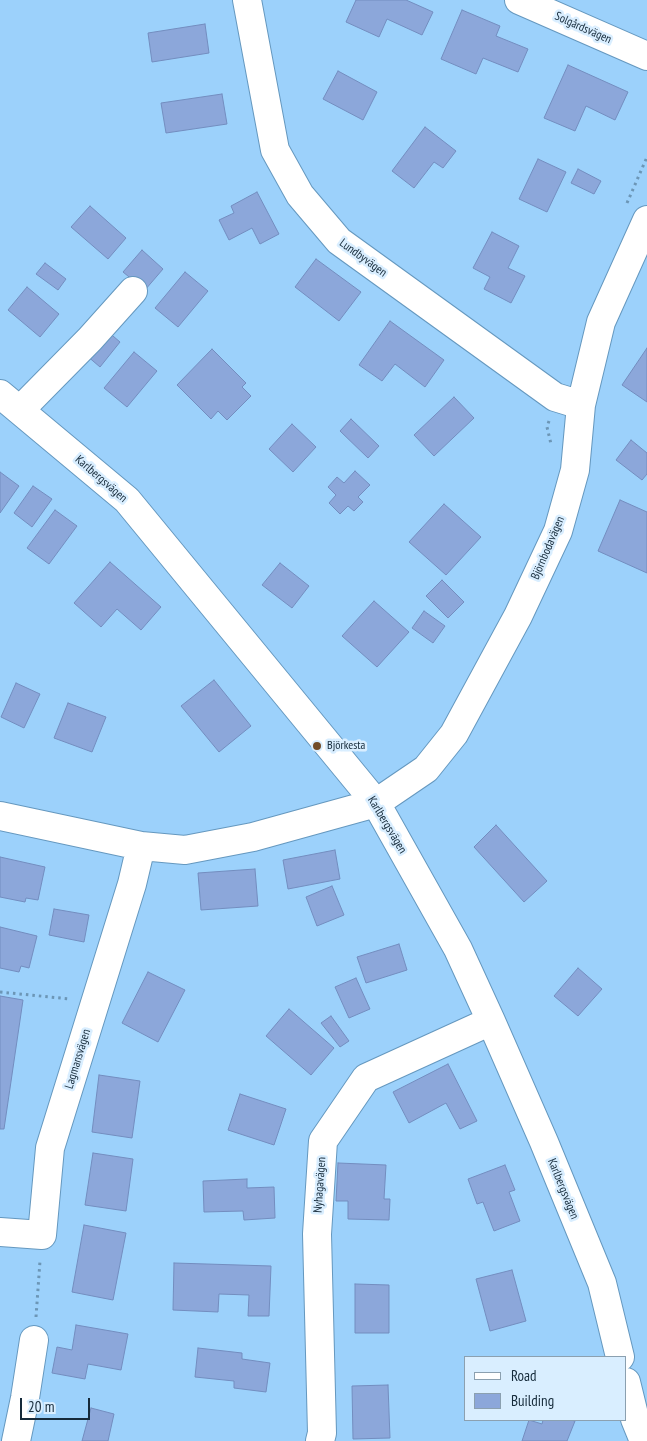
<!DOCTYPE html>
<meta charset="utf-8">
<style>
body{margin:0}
#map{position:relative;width:647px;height:1441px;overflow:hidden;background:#9cd1fb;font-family:"PT Sans Narrow",sans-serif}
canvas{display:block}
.legend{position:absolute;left:464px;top:1356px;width:162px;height:65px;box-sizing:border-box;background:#d9eeff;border:1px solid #8ba0b0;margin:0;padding:6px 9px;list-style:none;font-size:15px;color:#152a3a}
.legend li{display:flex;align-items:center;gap:10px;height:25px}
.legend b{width:25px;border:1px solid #8ba0b0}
.scale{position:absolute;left:20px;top:1398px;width:70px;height:22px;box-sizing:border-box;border:2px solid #152a3a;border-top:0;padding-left:6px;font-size:15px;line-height:18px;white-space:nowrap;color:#152a3a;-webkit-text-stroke:4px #d9eeff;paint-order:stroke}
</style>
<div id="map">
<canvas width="647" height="1441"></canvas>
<ul class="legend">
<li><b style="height:6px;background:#fff"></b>Road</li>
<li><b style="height:14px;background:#8ca7da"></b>Building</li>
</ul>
<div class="scale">20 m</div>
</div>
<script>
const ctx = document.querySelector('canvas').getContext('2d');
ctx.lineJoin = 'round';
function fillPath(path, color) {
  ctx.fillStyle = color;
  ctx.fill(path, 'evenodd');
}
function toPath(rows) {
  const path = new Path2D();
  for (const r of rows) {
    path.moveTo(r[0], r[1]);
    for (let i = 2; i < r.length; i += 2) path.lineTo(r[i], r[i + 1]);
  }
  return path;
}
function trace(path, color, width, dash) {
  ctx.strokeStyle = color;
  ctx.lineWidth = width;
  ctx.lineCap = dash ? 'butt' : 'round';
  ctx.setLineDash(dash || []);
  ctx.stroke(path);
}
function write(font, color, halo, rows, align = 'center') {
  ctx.font = font + ' "PT Sans Narrow",sans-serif';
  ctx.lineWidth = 5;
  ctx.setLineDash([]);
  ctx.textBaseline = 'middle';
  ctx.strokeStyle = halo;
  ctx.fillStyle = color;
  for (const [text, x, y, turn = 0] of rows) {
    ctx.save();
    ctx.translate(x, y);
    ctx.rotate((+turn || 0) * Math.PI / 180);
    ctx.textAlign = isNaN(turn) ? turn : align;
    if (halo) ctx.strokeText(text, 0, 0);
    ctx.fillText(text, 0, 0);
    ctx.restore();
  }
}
const building = toPath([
 [356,0,406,0,433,12,422,35,387,19,379,37,346,22,356,0],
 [462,10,500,26,496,36,528,49,518,72,483,58,476,74,441,59,462,10],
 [205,24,209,53,152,62,148,33,205,24],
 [568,65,628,92,615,120,586,106,575,131,544,118,568,65],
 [338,71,377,92,363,120,323,99,338,71],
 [222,94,227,124,166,133,161,103,222,94],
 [425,127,456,151,443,168,434,162,414,188,392,171,425,127],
 [538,159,566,172,547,212,519,199,538,159],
 [578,169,601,181,594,194,571,183,578,169],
 [257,192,279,234,260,244,252,228,229,240,219,220,234,213,231,206,257,192],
 [90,206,126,238,108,259,71,227,90,206],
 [492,232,519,246,508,268,525,276,511,303,484,289,490,277,473,268,492,232],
 [142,250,163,269,145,290,123,272,142,250],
 [316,259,361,292,339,321,295,287,316,259],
 [45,263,66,279,58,290,36,274,45,263],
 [185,272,208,291,178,327,155,308,185,272],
 [27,287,59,314,40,337,8,310,27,287],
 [390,321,444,360,425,387,395,364,382,381,359,365,390,321],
 [106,330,120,342,100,367,86,355,106,330],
 [647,348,647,402,622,385,647,348],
 [212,349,246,383,242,387,251,396,227,420,218,411,211,419,177,385,212,349],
 [134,352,157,371,127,407,104,388,134,352],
 [454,397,474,418,434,456,414,435,454,397],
 [351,419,379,446,368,458,340,431,351,419],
 [292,424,316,447,293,472,269,449,292,424],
 [631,440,647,453,647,474,642,480,616,460,631,440],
 [355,471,370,485,358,497,363,502,354,511,348,506,340,514,329,503,336,495,328,487,337,477,344,483,355,471],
 [0,472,19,486,0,513,0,472],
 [33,486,52,499,32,527,14,513,33,486],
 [620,500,647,512,647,573,598,551,620,500],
 [444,504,481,537,446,575,409,542,444,504],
 [55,510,77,526,49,564,27,548,55,510],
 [110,562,161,607,141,630,117,609,101,627,74,603,110,562],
 [280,563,309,586,292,608,262,585,280,563],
 [442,580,464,602,448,618,426,596,442,580],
 [374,601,409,632,377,667,342,636,374,601],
 [424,611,445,626,433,643,412,628,424,611],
 [214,680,251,726,219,752,181,706,214,680],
 [16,683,40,694,24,728,1,717,16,683],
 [68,703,106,717,92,752,54,738,68,703],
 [496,825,547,881,524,902,474,847,496,825],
 [335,850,340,879,288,889,283,860,335,850],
 [0,857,45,867,38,900,26,898,25,902,0,897,0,857],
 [255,869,258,906,201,910,198,873,255,869],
 [332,886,344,915,317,926,306,897,332,886],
 [54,909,89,915,84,942,49,935,54,909],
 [0,927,37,936,29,968,21,966,19,972,0,968,0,927],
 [399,944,407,970,366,983,357,957,399,944],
 [578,968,602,989,578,1016,554,996,578,968],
 [148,972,185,990,158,1042,122,1023,148,972],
 [356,978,370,1009,349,1018,335,987,356,978],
 [0,996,23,1000,4,1129,0,1129,0,996],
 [289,1009,334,1048,311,1075,266,1036,289,1009],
 [331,1016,349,1041,340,1047,321,1023,331,1016],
 [448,1064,477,1121,460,1129,446,1103,409,1123,393,1092,448,1064],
 [99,1075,140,1081,132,1138,92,1132,99,1075],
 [240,1094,286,1109,274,1145,228,1130,240,1094],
 [93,1153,133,1159,126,1211,85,1205,93,1153],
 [338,1163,386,1165,384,1199,390,1199,389,1220,348,1219,348,1201,336,1201,338,1163],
 [505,1165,515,1190,509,1192,520,1221,494,1231,483,1202,477,1204,468,1179,505,1165],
 [247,1179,247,1188,274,1187,275,1218,244,1220,243,1211,204,1212,203,1181,247,1179],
 [84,1225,126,1233,113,1300,72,1292,84,1225],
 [174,1263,271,1266,269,1316,248,1316,249,1295,219,1294,218,1312,173,1310,174,1263],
 [512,1270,526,1321,490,1331,476,1279,512,1270],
 [355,1284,389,1285,389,1333,355,1333,355,1284],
 [76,1325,128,1334,121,1370,88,1364,85,1379,52,1373,57,1347,72,1350,76,1325],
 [198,1348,242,1353,242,1359,270,1363,266,1392,234,1388,234,1381,195,1377,198,1348],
 [388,1385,390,1438,353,1439,352,1386,388,1385],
 [91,1408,114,1414,108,1441,82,1441,91,1408],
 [529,1420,542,1424,543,1420,570,1420,575,1421,567,1441,522,1441,529,1420]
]);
fillPath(building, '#8ca7da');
trace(building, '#738dbf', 1);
const minor = toPath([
 [247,0,275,150,300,195,339,241,555,397,581,405],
 [519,0,647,56],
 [0,394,127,500,376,803,458,949,491,1021,544,1142,602,1283,620,1357],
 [20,410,90,339,133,291],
 [0,816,141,846,185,850,253,837,376,803,426,769,454,734,518,616,558,531,575,470,581,405,601,322,647,220],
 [0,1232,42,1235,50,1148,132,884,141,846],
 [626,1382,635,1419,644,1441],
 [16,1441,25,1398,34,1340],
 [320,1441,322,1433,317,1234,323,1141,366,1078,491,1021]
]);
trace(minor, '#6598bf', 30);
trace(toPath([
 [627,203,647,157],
 [549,421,547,427,551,444],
 [0,992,70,999],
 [36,1317,40,1261]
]), '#6c96b6', 3, [2.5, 4]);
trace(minor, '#fff', 28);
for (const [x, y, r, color] of [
 [317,746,5,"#724c28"]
]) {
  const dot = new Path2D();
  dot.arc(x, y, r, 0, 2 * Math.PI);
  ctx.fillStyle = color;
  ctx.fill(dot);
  trace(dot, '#d9eeff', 2);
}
write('12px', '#152a3a', '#d9eeff', [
 ["Solgårdsvägen",583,28,24],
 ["Lundbyvägen",363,258,36],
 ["Karlbergsvägen",101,479,41],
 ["Björnbodavägen",548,548,-67],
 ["Karlbergsvägen",387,825,59],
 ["Lagmansvägen",78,1059,-73],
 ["Nyhagavägen",320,1185,-86],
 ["Karlbergsvägen",563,1189,68]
]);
write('12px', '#152a3a', '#d9eeff', [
 ["Björkesta",327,746]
], 'left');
</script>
